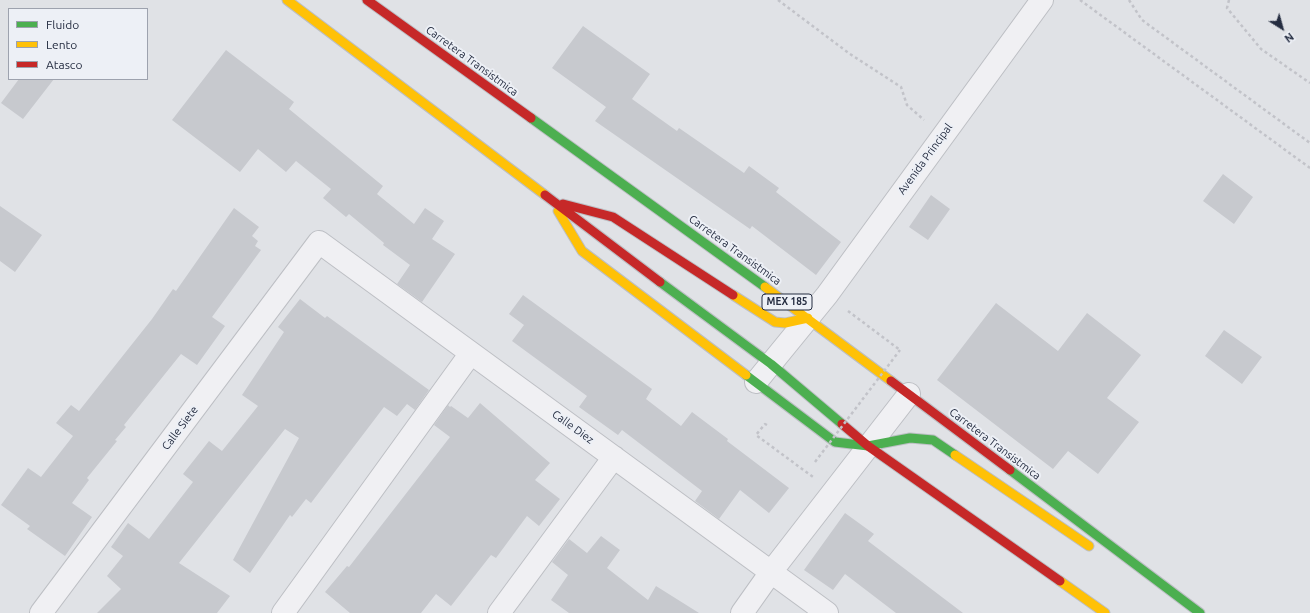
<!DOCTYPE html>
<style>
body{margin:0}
#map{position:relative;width:1310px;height:613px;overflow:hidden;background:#e0e2e6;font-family:Ubuntu,sans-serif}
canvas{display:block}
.legend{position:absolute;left:8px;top:8px;width:140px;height:72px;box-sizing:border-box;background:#edf0f6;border:1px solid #9da2ae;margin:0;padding:5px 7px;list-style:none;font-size:12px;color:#252d41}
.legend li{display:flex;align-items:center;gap:8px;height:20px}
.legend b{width:20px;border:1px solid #9da2ae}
.north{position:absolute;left:1262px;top:8px;width:40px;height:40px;-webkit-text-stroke:3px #edf0f6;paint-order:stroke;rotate:143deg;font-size:11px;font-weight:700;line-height:16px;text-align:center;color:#252d41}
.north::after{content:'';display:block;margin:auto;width:14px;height:18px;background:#252d41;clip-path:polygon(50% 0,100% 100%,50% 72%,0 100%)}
</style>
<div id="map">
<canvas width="1310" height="613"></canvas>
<ul class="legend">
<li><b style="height:5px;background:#4caf50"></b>Fluido</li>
<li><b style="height:5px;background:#ffc107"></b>Lento</li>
<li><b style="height:5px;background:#c62828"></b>Atasco</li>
</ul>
<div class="north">N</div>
</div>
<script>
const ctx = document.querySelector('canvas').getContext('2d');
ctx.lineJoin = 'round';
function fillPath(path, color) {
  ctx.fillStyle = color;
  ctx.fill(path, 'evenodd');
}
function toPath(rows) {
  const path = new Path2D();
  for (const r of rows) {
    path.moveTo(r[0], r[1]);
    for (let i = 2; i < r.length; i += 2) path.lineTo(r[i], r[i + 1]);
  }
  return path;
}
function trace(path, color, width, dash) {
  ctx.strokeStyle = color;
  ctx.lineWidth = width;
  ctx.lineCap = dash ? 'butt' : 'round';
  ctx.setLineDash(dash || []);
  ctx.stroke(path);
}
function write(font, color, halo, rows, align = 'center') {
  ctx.font = font + ' Ubuntu,sans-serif';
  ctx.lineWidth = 4;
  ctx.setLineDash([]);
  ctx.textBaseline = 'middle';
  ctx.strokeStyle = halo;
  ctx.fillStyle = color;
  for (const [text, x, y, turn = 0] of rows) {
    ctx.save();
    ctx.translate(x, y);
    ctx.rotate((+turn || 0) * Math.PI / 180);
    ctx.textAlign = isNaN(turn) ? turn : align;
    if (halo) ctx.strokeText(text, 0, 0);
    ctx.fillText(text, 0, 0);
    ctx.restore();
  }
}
fillPath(toPath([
 [583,26,650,74,632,99,677,131,679,128,744,173,749,166,779,188,776,192,841,242,816,275,752,226,750,229,595,121,606,107,552,68],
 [226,50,294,102,289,109,383,186,377,194,414,224,425,208,444,221,432,239,455,254,422,302,397,284,410,265,383,245,384,243,349,214,346,217,323,198,331,189,296,161,286,172,258,149,240,172,172,120],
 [19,79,54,79,23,119,1,103],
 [1223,174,1253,197,1234,224,1203,201],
 [931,195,950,209,928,240,909,227],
 [0,206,42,235,15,272,0,261],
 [234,208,259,227,252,236,258,241,255,246,261,250,212,317,225,326,197,365,181,354,124,425,126,427,115,440,117,441,87,478,89,480,72,503,92,517,65,556,27,529,30,526,1,505,28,468,41,477,73,436,56,423,71,405,79,411,152,319,173,289,176,291],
 [523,295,652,389,646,399,681,426,692,412,728,439,727,441,789,488,769,513,740,490,719,519,695,501,702,491,622,430,618,435,579,407,587,396,512,341,524,325,509,314],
 [300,299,325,318,327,316,429,390,415,410,407,404,397,416,384,407,311,503,306,499,292,517,290,515,250,573,233,560,299,438,285,429,179,563,230,596,217,613,97,613,121,589,107,576,123,556,111,547,128,523,149,539,193,482,183,474,209,441,222,451,258,406,242,395,284,332,278,327],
 [996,303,1058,351,1087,313,1141,355,1107,398,1139,422,1098,474,1068,451,1053,469,937,380],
 [1224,330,1262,357,1242,384,1205,356],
 [480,403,550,463,535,480,560,499,539,526,527,516,496,558,491,555,451,606,436,594,421,613,350,613,325,592,347,566,349,567,450,437,434,425,448,405,450,407,451,406,468,418],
 [845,513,874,534,868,541,963,613,896,613,845,574,833,590,804,570],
 [601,536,620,550,607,568,648,600,656,586,699,613,569,613,551,600,568,575,552,562,569,539,587,553]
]), '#c7c9ce');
const street = toPath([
 [756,382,827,295,1042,0],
 [41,613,319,242,827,613],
 [283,613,471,353],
 [499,613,614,457],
 [742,613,771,572,909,394]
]);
const fast = toPath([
 [531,118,765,287],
 [660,282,771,364,842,424],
 [746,375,835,442,868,446,910,438,933,440,955,455],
 [1010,470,1200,613]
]);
const slow = toPath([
 [287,0,545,195],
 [558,211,582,251,746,375],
 [765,287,891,381],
 [733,295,775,322,785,323,808,318],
 [955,455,1089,546],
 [1060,581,1105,613]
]);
const jam = toPath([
 [367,0,531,118],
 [545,195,660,282],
 [563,204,613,217,733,295],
 [891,381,1010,470],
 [842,424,868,446,1060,581]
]);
trace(street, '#bdbfc4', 24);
trace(fast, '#bcbfc4', 11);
trace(slow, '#bcbfc4', 11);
trace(jam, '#bcbfc4', 11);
trace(toPath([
 [778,0,850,54,901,87,907,105,924,120],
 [1080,0,1310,168],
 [1129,0,1142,20,1310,143],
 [1229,0,1227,8,1261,49,1310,83],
 [848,311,900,350],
 [767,425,765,424,756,435,813,477]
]), '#c2c3c9', 2.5, [3, 3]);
trace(street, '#f0f0f3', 22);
trace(fast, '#4caf50', 9);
trace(slow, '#ffc107', 9);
trace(jam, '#c62828', 9);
trace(toPath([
 [815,462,900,350]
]), '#c2c3c9', 2.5, [3, 3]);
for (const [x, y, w] of [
 [787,302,50]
]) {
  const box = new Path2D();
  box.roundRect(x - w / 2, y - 8, w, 16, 3);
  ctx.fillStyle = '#edf0f6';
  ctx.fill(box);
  trace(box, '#252d41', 1);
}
write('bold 10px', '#252d41', null, [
 ["MEX 185",787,302]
]);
write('11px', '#252d41', '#edf0f6', [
 ["Carretera Transistmica",472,61,36],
 ["Avenida Principal",925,159,-54],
 ["Carretera Transistmica",735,250,36],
 ["Calle Diez",573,427,36],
 ["Calle Siete",180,428,-53],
 ["Carretera Transistmica",995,444,37]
]);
</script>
